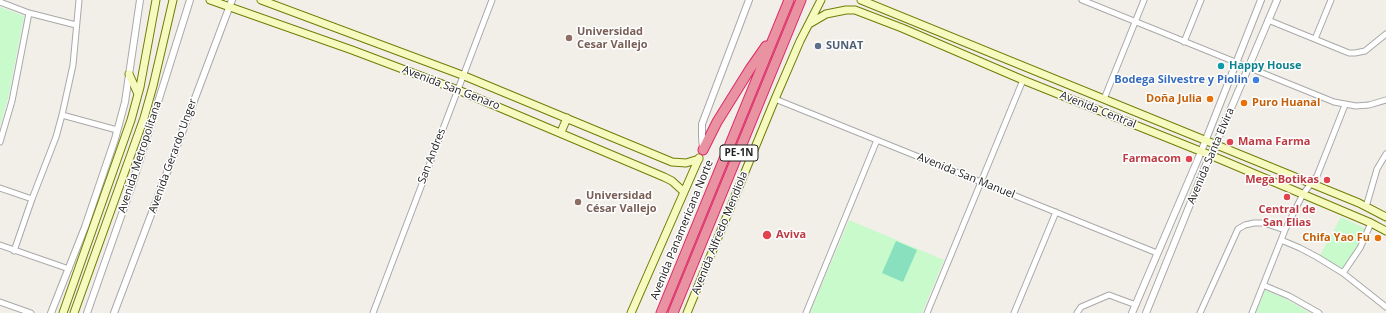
<!DOCTYPE html>
<meta charset="utf-8">
<style>
body{margin:0}
canvas{display:block;background:#f2efe9}
</style>
<canvas width="1386" height="313"></canvas>
<script>
const ctx = document.querySelector('canvas').getContext('2d');
ctx.lineJoin = 'round';
function fillPath(path, color) {
  ctx.fillStyle = color;
  ctx.fill(path, 'evenodd');
}
function toPath(rows) {
  const path = new Path2D();
  for (const r of rows) {
    path.moveTo(r[0], r[1]);
    for (let i = 2; i < r.length; i += 2) path.lineTo(r[i], r[i + 1]);
  }
  return path;
}
function trace(path, color, width, dash) {
  ctx.strokeStyle = color;
  ctx.lineWidth = width;
  ctx.lineCap = dash ? 'butt' : 'round';
  ctx.setLineDash(dash || []);
  ctx.stroke(path);
}
function write(font, color, halo, rows, align = 'center') {
  ctx.font = font + ' "Open Sans",sans-serif';
  ctx.lineWidth = 3;
  ctx.setLineDash([]);
  ctx.textBaseline = 'middle';
  ctx.strokeStyle = halo;
  ctx.fillStyle = color;
  for (const [text, x, y, turn = 0] of rows) {
    ctx.save();
    ctx.translate(x, y);
    ctx.rotate((+turn || 0) * Math.PI / 180);
    ctx.textAlign = isNaN(turn) ? turn : align;
    if (halo) ctx.strokeText(text, 0, 0);
    ctx.fillText(text, 0, 0);
    ctx.restore();
  }
}
fillPath(toPath([
 [0,7,24,16,8,98,0,126],
 [1341,217,1366,229,1355,252,1342,271,1319,257],
 [849,220,944,260,922,313,810,313],
 [1265,290,1284,298,1310,313,1256,313]
]), '#c8facc');
fillPath(toPath([
 [896,241,917,250,903,282,882,273]
]), '#88e0be');
const minor = toPath([
 [1082,0,1334,102,1356,106,1369,105,1386,100],
 [0,2,29,13,76,25],
 [1268,20,1349,53,1355,53,1365,51,1386,34],
 [1315,39,1331,0],
 [1184,42,1201,0],
 [775,99,1157,253],
 [1104,99,1144,0],
 [62,115,117,130],
 [0,142,12,101,29,13],
 [0,188,32,199],
 [1366,207,1377,169,1386,154],
 [1281,240,1300,248,1317,257,1343,273,1386,307],
 [0,245,69,269],
 [14,251,32,199,56,137,62,115,73,65,79,0],
 [1343,273,1360,248,1371,223],
 [1263,285,1289,296,1319,313],
 [0,302,31,313],
 [373,313,492,0],
 [806,313,877,140],
 [927,313,1023,80],
 [1014,313,1056,212],
 [1077,313,1081,307,1109,295,1136,305],
 [1200,313,1238,229,1245,225,1254,223,1264,223,1285,230],
 [1252,313,1285,230,1303,194,1317,176,1345,105]
]);
const tertiary = toPath([
 [703,150,702,137,702,124,749,0],
 [51,313,85,227,115,139,125,102,140,0],
 [87,313,131,188,190,0],
 [114,313,232,0],
 [1132,313,1201,152,1261,0],
 [1146,313,1210,155,1215,146,1277,0]
]);
const secondary = toPath([
 [210,0,352,50,458,90,664,177,672,181,684,192],
 [261,0,462,75,672,162,686,163,699,159],
 [861,0,1359,203,1386,217],
 [809,24,826,14,846,10,855,10,902,28,1023,80,1210,155,1371,223,1386,231],
 [129,74,138,94],
 [561,132,567,118],
 [63,313,131,120,140,87,156,0],
 [74,313,144,118,153,86,173,0],
 [631,313,699,158],
 [687,313,775,99,800,41,821,0]
]);
const motorway = toPath([
 [703,150,717,122,750,69,766,46],
 [661,313,789,0],
 [673,313,801,0]
]);
trace(minor, '#a9a9a9', 7);
trace(tertiary, '#a9a9a9', 8);
trace(secondary, '#707d05', 9);
trace(motorway, '#dc2a67', 11);
trace(minor, '#fff', 5);
trace(tertiary, '#fff', 6);
trace(secondary, '#f7fabf', 7);
trace(motorway, '#e892a2', 9);
for (const [x, y, r, color] of [
 [569,38,4,"#8d6e63"],
 [818,46,4,"#5c6f8a"],
 [1221,66,4,"#0f9aa8"],
 [1256,80,4,"#3f7fe0"],
 [1210,99,4,"#e8710a"],
 [1244,103,4,"#e8710a"],
 [1230,142,4,"#e0444e"],
 [1189,159,4,"#e0444e"],
 [1327,180,4,"#e0444e"],
 [1287,197,4,"#e0444e"],
 [578,202,4,"#8d6e63"],
 [767,235,5,"#e0444e"],
 [1378,238,4,"#e8710a"]
]) {
  const dot = new Path2D();
  dot.arc(x, y, r, 0, 2 * Math.PI);
  ctx.fillStyle = color;
  ctx.fill(dot);
  trace(dot, '#fff', 1.5);
}
for (const [x, y, w] of [
 [739,153,38]
]) {
  const box = new Path2D();
  box.roundRect(x - w / 2, y - 8, w, 16, 3);
  ctx.fillStyle = '#fff';
  ctx.fill(box);
  trace(box, '#222', 1);
}
write('bold 10px', '#222', null, [
 ["PE-1N",739,153]
]);
write('bold 11px', '#785e54', '#fff', [
 ["Universidad",577,32],
 ["Cesar Vallejo",577,45],
 ["Universidad",586,196],
 ["César Vallejo",586,209]
], 'left');
write('bold 11px', '#4e5e75', '#fff', [
 ["SUNAT",826,46]
], 'left');
write('bold 11px', '#0d838f', '#fff', [
 ["Happy House",1229,66]
], 'left');
write('bold 11px', '#366cbe', '#fff', [
 ["Bodega Silvestre y Piolin",1248,80]
], 'right');
write('11px', '#222', '#fff', [
 ["Avenida San Genaro",451,88,21],
 ["Avenida Central",1098,110,22],
 ["Avenida Gerardo Unger",173,156,-70],
 ["San Andres",432,156,-69],
 ["Avenida Santa Elvira",1211,156,-67],
 ["Avenida Metropolitana",140,157,-72],
 ["Avenida San Manuel",966,176,22],
 ["Avenida Panamericana Norte",682,230,-68],
 ["Avenida Alfredo Mendiola",720,233,-68]
]);
write('bold 11px', '#c56008', '#fff', [
 ["Doña Julia",1202,99],
 ["Puro Huanal",1252,103,"left"],
 ["Chifa Yao Fu",1370,238]
], 'right');
write('bold 11px', '#be3a42', '#fff', [
 ["Mama Farma",1238,142],
 ["Farmacom",1181,159,"right"],
 ["Mega Botikas",1319,180,"right"],
 ["Central de",1287,210,"center"],
 ["San Elias",1287,223,"center"],
 ["Aviva",776,235]
], 'left');
</script>
